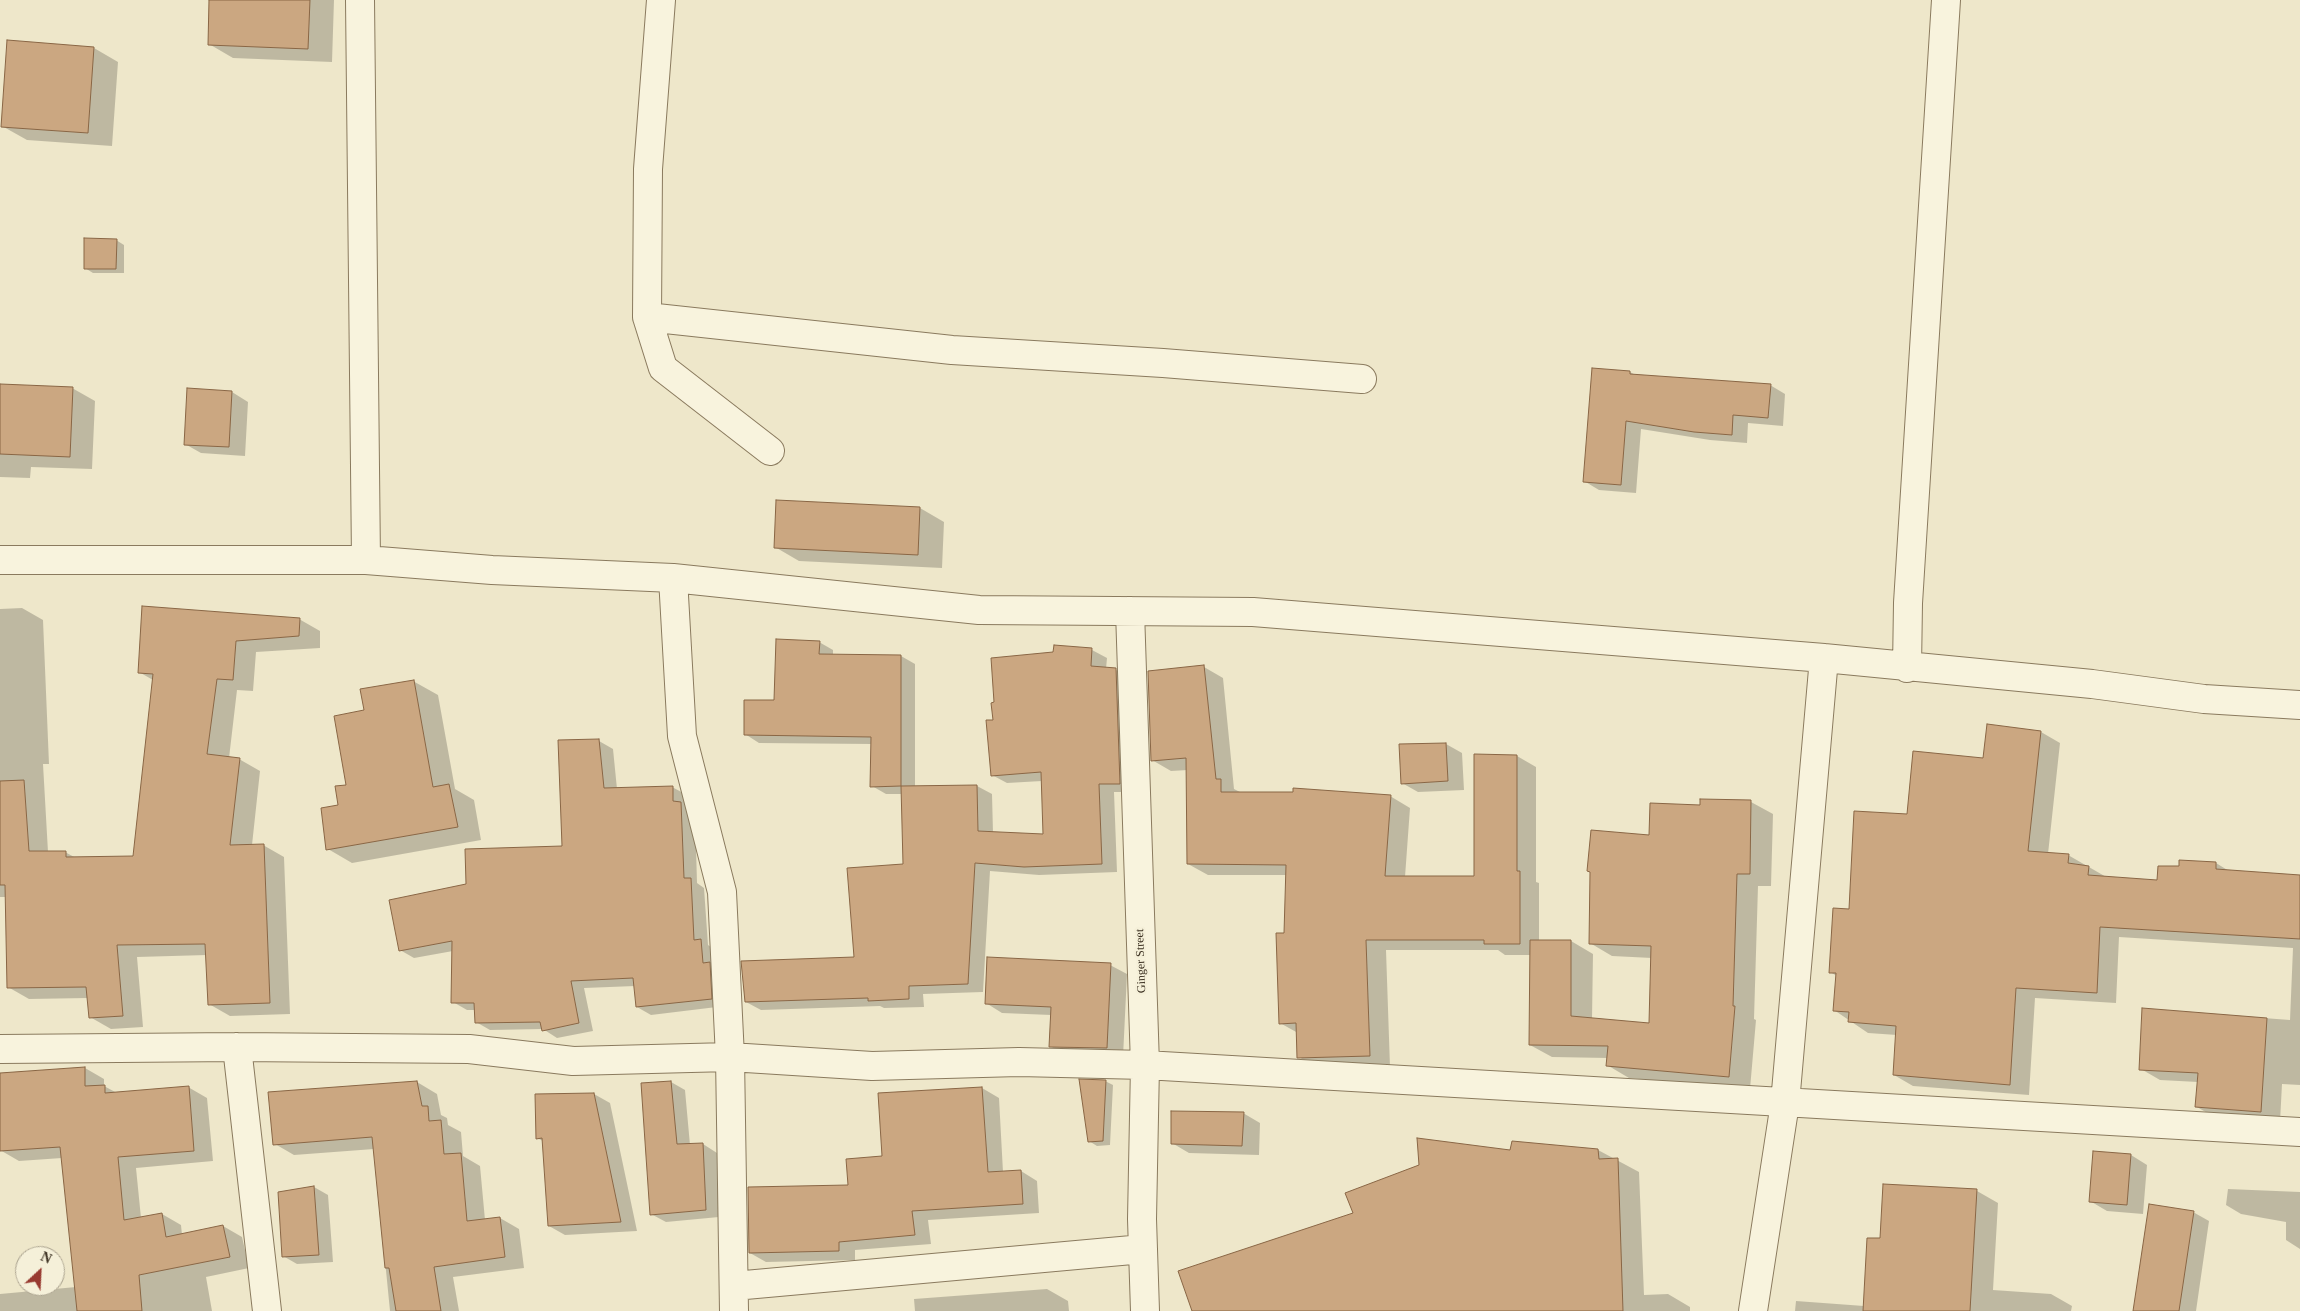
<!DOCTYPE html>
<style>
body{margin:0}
#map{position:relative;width:2300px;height:1311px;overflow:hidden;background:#eee7ca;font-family:"Times New Roman",serif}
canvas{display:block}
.north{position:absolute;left:15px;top:1246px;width:50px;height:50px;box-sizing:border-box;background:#f5f0d9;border:1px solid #aba38f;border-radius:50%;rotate:25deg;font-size:14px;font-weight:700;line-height:20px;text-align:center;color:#3b3021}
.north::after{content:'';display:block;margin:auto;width:18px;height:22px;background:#983a30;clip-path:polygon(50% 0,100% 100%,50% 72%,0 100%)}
</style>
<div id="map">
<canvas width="2300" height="1311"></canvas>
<div class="north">N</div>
</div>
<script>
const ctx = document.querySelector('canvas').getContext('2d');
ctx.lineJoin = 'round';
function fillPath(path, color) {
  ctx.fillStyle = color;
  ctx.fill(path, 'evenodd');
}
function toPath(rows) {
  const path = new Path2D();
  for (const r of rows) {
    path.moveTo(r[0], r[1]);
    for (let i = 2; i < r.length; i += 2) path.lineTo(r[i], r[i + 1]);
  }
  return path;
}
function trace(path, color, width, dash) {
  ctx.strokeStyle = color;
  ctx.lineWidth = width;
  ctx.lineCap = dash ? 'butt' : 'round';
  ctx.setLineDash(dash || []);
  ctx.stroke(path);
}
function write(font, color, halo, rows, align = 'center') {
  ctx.font = font + ' "Times New Roman",serif';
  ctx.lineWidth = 4.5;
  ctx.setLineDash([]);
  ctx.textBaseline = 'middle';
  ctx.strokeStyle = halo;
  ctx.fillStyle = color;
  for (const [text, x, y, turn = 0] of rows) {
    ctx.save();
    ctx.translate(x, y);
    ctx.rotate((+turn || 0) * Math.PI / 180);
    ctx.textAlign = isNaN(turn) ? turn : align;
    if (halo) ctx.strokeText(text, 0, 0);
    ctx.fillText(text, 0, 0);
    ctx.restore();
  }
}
fillPath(toPath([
 [211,0,334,0,332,62,233,58,209,44],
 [94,48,118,62,112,146,27,140,2,126],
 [116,240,124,245,124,273,93,273,85,268],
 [1593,369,1630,372,1637,376,1770,385,1785,394,1783,426,1748,423,1747,443,1710,440,1641,429,1636,493,1599,490,1584,481],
 [0,385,72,388,95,401,92,469,31,467,30,478,0,477],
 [188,390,232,392,248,402,245,456,201,453,185,444],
 [920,508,944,522,942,568,799,561,775,547],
 [22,608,43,620,49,764,43,764,48,852,65,852,76,858,134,858,153,680,139,672,299,619,320,631,320,648,256,652,253,691,237,690,229,758,239,759,260,771,252,845,263,845,284,857,290,1014,230,1016,209,1004,207,955,137,957,143,1027,111,1029,90,1017,88,998,29,999,8,987,6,897,0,897,0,609],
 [819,642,833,650,833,655,901,656,915,664,915,787,977,786,992,794,993,833,1044,835,1042,781,1007,783,992,775,994,721,1055,653,1055,646,1092,650,1107,658,1106,669,1116,670,1131,678,1134,792,1114,792,1117,872,1039,875,990,871,983,992,923,994,924,1007,884,1008,880,1006,761,1010,746,1002,742,962,855,958,904,866,903,794,886,794,872,786,872,744,759,743,745,734,775,701],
 [1204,667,1223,678,1234,789,1240,792,1390,796,1410,808,1405,877,1475,877,1517,756,1536,767,1536,882,1539,883,1539,941,1571,941,1593,954,1592,1019,1650,1025,1652,958,1612,956,1590,943,1651,836,1701,806,1701,800,1751,802,1773,814,1771,886,1758,886,1754,1019,1756,1020,1750,1089,1629,1078,1607,1065,1608,1058,1552,1057,1530,1045,1531,955,1505,955,1498,950,1386,950,1390,1067,1318,1069,1299,1057,1298,1033,1280,1023,1287,875,1208,875,1188,864,1188,770,1171,771,1152,760],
 [413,681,438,695,455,789,474,800,481,840,352,863,328,849,348,786,366,711],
 [1988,726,2041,732,2060,743,2048,854,2068,855,2108,878,2158,882,2180,868,2216,863,2229,871,2300,876,2300,1085,2282,1084,2280,1122,2216,1118,2197,1107,2198,1082,2160,1080,2141,1069,2144,1009,2290,1020,2293,948,2119,937,2116,1003,2035,998,2029,1095,1913,1086,1894,1075,1897,1035,1868,1033,1834,1010,1837,976,1830,972,1908,815,1984,759],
 [599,741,613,749,617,789,672,787,687,795,695,811,697,883,704,888,708,945,714,949,725,1006,651,1015,637,1007,635,986,584,988,593,1031,557,1038,543,1029,490,1030,476,1022,476,1010,467,1010,453,1002,453,951,414,958,400,950,467,885,564,848],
 [1446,744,1462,753,1464,790,1418,792,1402,783],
 [1110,965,1127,974,1123,1057,1067,1056,1050,1046,1051,1015,1002,1013,986,1003],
 [85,1068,104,1079,104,1086,117,1093,188,1087,207,1098,213,1161,136,1168,141,1218,162,1214,181,1225,182,1235,223,1226,242,1237,249,1268,206,1277,212,1311,0,1311,0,1294,76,1287,62,1158,19,1161,0,1150,0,1074],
 [1105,1081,1113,1085,1110,1145,1097,1146,1089,1141],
 [417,1082,437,1094,441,1115,447,1118,448,1125,461,1132,463,1156,480,1166,485,1220,500,1218,519,1229,524,1268,453,1277,459,1311,390,1311,374,1149,294,1155,275,1144],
 [671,1082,685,1090,690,1145,703,1144,717,1153,719,1217,666,1222,651,1214],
 [982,1088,999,1098,1003,1172,1021,1171,1037,1181,1039,1213,928,1220,931,1244,855,1250,855,1260,766,1262,750,1253,850,1186,884,1157,880,1094],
 [594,1094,610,1103,637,1231,565,1235,549,1226,543,1141,537,1138],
 [1243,1113,1260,1123,1259,1155,1189,1153,1172,1143],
 [1598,1150,1639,1172,1644,1295,1668,1294,1690,1307,1690,1311,1193,1311,1354,1214,1511,1151],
 [2131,1155,2147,1165,2143,1214,2107,1211,2090,1201],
 [1884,1185,1977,1191,1998,1203,1993,1290,2051,1294,2072,1306,2071,1311,1795,1311,1796,1301,1864,1306,1881,1240],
 [314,1187,328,1195,333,1262,297,1264,283,1256],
 [2228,1189,2300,1192,2300,1249,2286,1240,2286,1222,2241,1214,2226,1205],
 [2193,1212,2209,1221,2196,1311,2134,1311],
 [1047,1289,1068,1301,1069,1311,915,1311,914,1299]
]), '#0003');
const building = toPath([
 [209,0,310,0,308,49,208,45,209,0],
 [7,40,94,47,88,133,1,127,7,40],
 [84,238,117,239,116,269,84,269,84,238],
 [1592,368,1630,371,1630,374,1771,384,1768,418,1733,415,1732,435,1694,432,1626,421,1621,485,1583,482,1592,368],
 [0,384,73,387,70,457,0,454,0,384],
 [187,388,232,391,229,447,184,445,187,388],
 [776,500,920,507,918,555,774,548,776,500],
 [142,606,300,618,299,636,236,641,233,680,217,679,207,754,240,758,230,845,264,844,270,1003,208,1005,205,944,117,945,123,1016,89,1018,86,987,7,988,5,885,0,885,0,781,24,780,29,851,66,851,66,857,133,856,153,674,138,673,142,606],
 [776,639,820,641,819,654,901,655,901,786,870,787,871,737,744,735,744,700,774,700,776,639],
 [1054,645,1092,648,1091,666,1116,668,1120,784,1099,784,1102,864,1024,867,975,863,968,984,909,986,909,999,868,1001,868,998,745,1002,741,961,854,957,847,868,903,864,901,786,977,785,978,831,1043,834,1041,772,991,776,986,720,993,720,991,703,994,702,991,658,1053,652,1054,645],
 [1204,665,1216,779,1221,779,1221,792,1293,792,1293,788,1391,795,1385,876,1474,876,1474,754,1517,755,1517,871,1520,871,1520,944,1484,944,1484,940,1366,940,1370,1056,1297,1058,1296,1023,1279,1024,1276,933,1284,933,1286,865,1187,864,1186,758,1151,761,1148,671,1204,665],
 [414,680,433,787,449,784,458,827,326,850,321,808,338,805,335,786,346,785,334,716,364,710,360,689,414,680],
 [1987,724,2041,731,2028,851,2069,854,2068,863,2089,866,2088,875,2157,880,2158,866,2179,866,2179,860,2216,862,2216,869,2300,875,2300,939,2100,927,2097,993,2016,988,2010,1085,1893,1075,1896,1026,1848,1022,1849,1012,1833,1011,1836,973,1829,973,1833,908,1849,909,1854,811,1907,814,1913,751,1983,758,1987,724],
 [599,739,604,788,673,786,673,801,681,802,684,878,691,878,694,940,701,939,703,963,710,962,712,999,636,1007,633,978,571,981,579,1023,542,1031,540,1022,475,1023,474,1003,451,1003,452,941,399,951,389,900,466,884,465,849,562,846,558,740,599,739],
 [1446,743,1448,781,1401,784,1399,744,1446,743],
 [1700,799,1751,800,1750,874,1737,874,1733,1006,1735,1006,1729,1077,1606,1066,1608,1046,1529,1045,1530,940,1571,940,1571,1016,1649,1023,1651,946,1589,944,1590,872,1587,871,1591,830,1649,835,1650,803,1700,805,1700,799],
 [987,957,1111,963,1107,1048,1049,1047,1051,1007,985,1004,987,957],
 [2142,1008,2267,1018,2261,1112,2195,1107,2198,1073,2139,1070,2142,1008],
 [85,1067,85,1086,105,1085,105,1093,189,1086,194,1151,118,1157,124,1220,162,1213,166,1237,223,1225,230,1257,139,1275,142,1311,77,1311,60,1147,0,1151,0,1073,85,1067],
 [1079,1079,1106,1080,1103,1141,1088,1142,1079,1079],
 [417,1081,422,1106,428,1106,429,1121,441,1120,444,1154,461,1153,467,1221,500,1217,505,1257,434,1267,441,1311,396,1311,389,1268,385,1268,372,1137,273,1145,268,1092,417,1081],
 [671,1081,677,1144,703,1143,706,1210,650,1215,641,1083,671,1081],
 [982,1087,988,1172,1021,1170,1023,1204,912,1211,915,1235,839,1242,839,1251,749,1253,748,1187,848,1185,846,1159,882,1156,878,1093,982,1087],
 [594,1093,621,1222,548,1226,542,1138,536,1139,535,1094,594,1093],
 [1171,1111,1244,1112,1242,1146,1171,1144,1171,1111],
 [1417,1138,1510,1150,1512,1141,1598,1149,1599,1159,1618,1158,1623,1311,1192,1311,1178,1271,1353,1213,1345,1193,1419,1165,1417,1138],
 [2093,1151,2131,1154,2127,1205,2089,1202,2093,1151],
 [1883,1184,1977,1189,1970,1311,1863,1311,1867,1238,1880,1238,1883,1184],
 [314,1186,319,1255,282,1257,278,1192,314,1186],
 [2149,1204,2194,1211,2179,1311,2133,1311,2149,1204]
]);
fillPath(building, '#cba781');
trace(building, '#896645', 1);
const minor = toPath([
 [360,0,366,560],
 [661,0,648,169,647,317,663,368,770,451],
 [647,317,952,350,1163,363,1362,379],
 [0,560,366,560,492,570,673,578,979,610,1253,612,1824,658,2092,684,2204,699,2300,705],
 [673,578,682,736,722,892,730,1057,734,1311],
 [1130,611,1145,1065,1142,1219,1145,1311],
 [1907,668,1908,603,1946,0],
 [237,1047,267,1311],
 [0,1049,237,1047,469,1049,573,1061,730,1057,872,1066,1019,1062,1145,1065,2300,1132],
 [734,1286,1143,1249],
 [1753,1311,1785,1103,1824,658]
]);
trace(minor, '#8a7a5e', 30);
trace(minor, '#f8f3dd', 28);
write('12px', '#3b3021', '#f5f0d9', [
 ["Ginger Street",1141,961,-92]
]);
</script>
